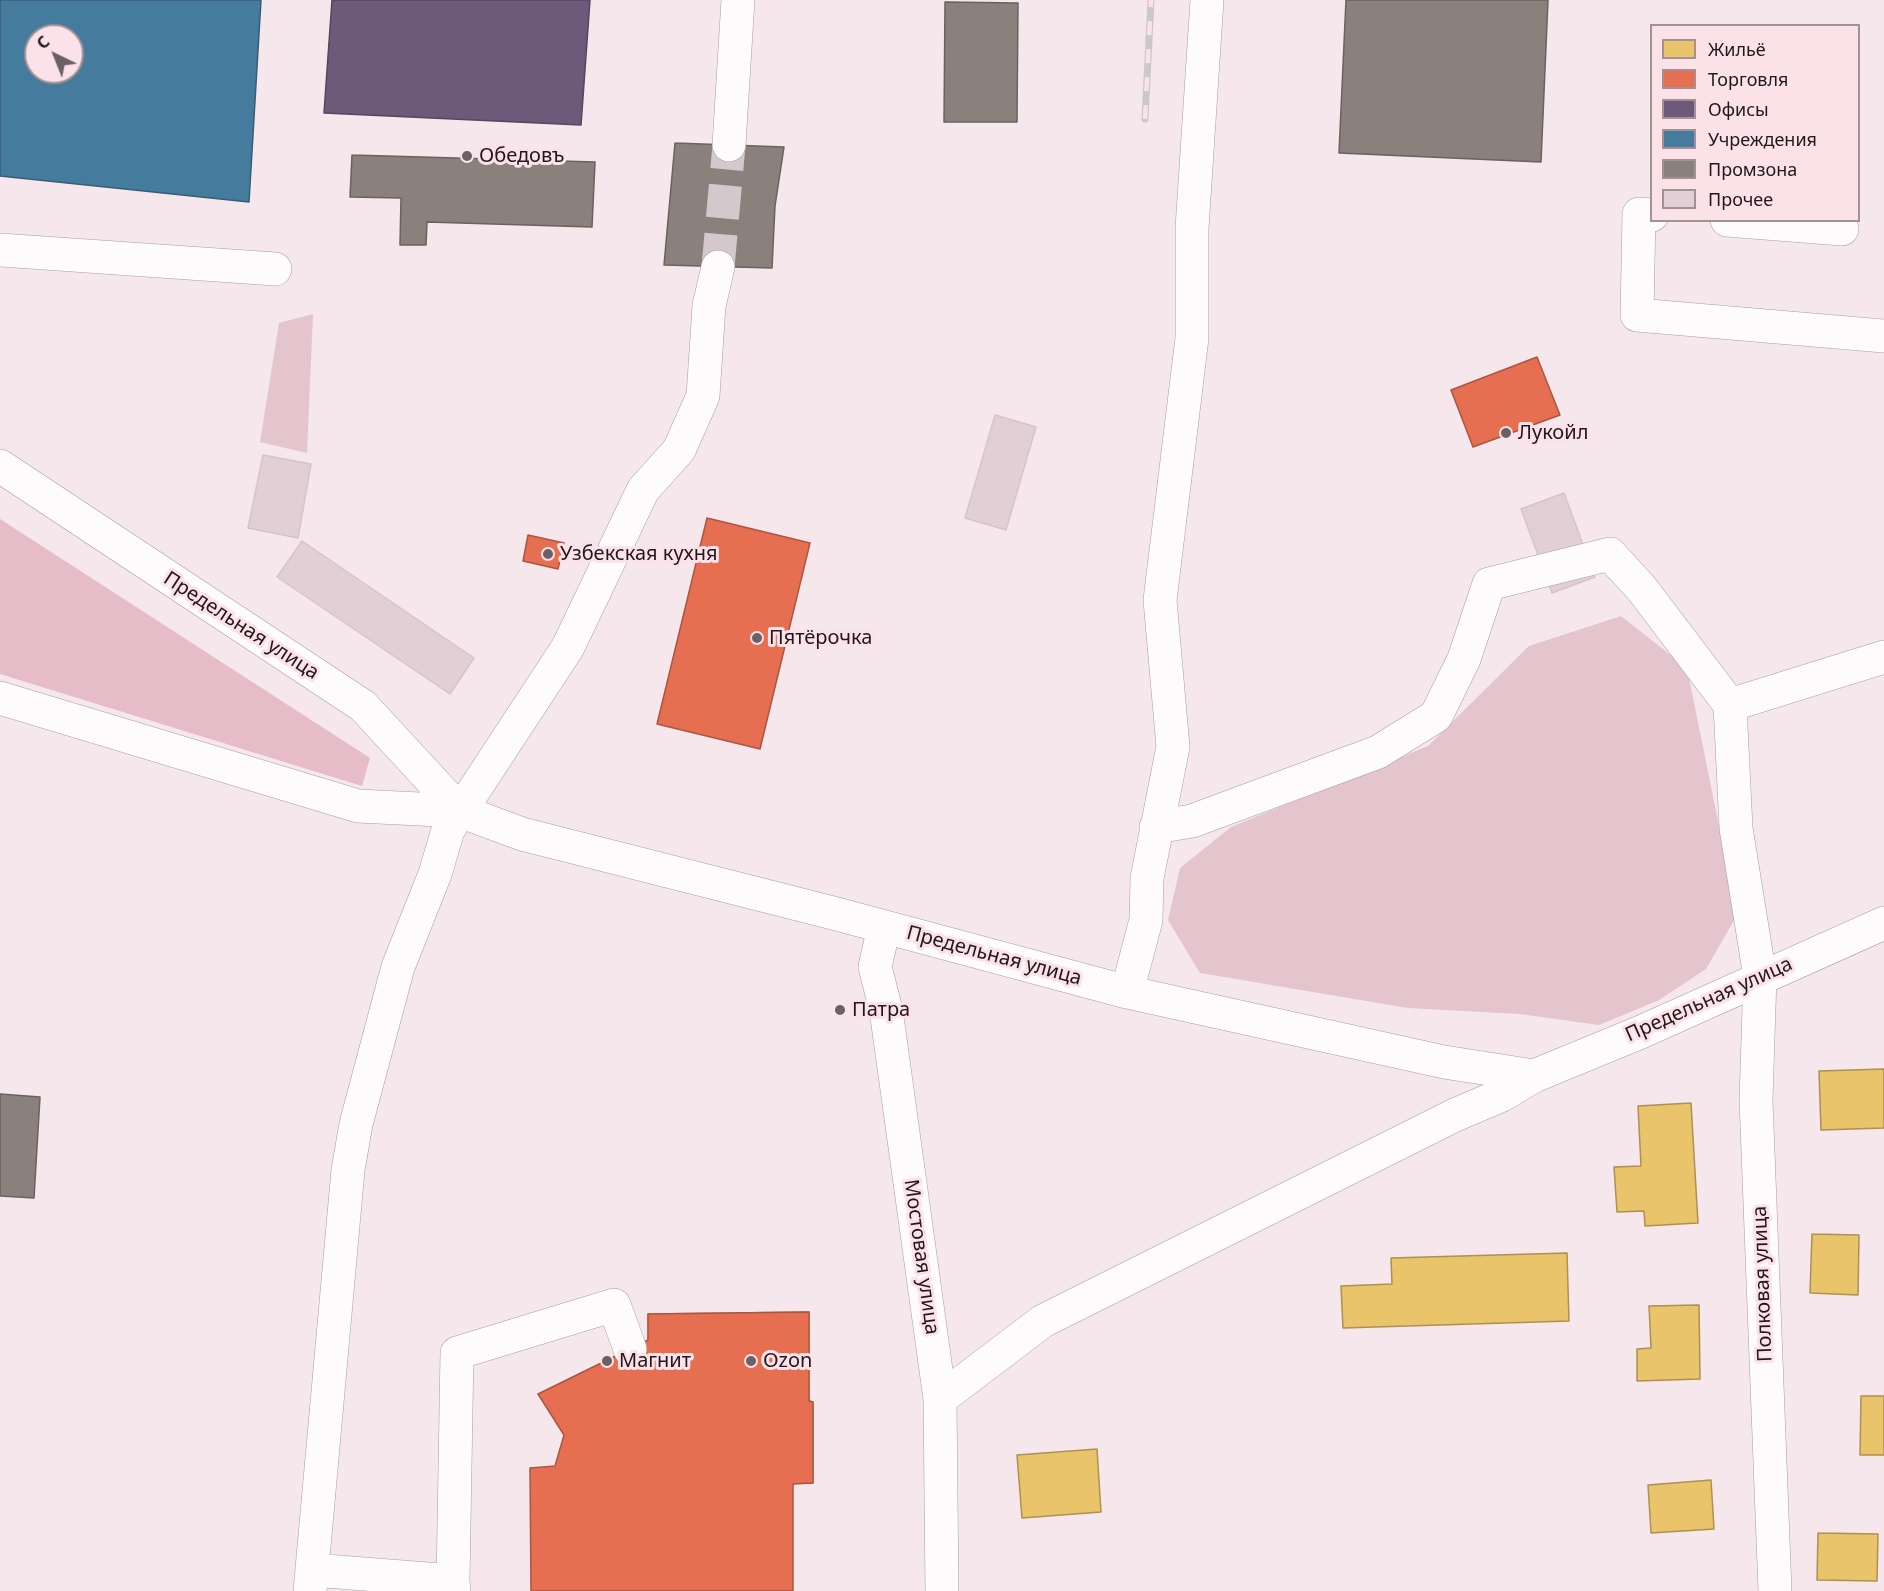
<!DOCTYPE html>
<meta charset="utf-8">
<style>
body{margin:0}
#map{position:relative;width:1884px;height:1591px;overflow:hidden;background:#f5e7eb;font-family:"Noto Sans",sans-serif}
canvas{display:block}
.legend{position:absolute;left:1650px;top:24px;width:210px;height:198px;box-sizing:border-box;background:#fbe1e8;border:2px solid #a49196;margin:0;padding:8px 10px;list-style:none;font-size:18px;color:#21181b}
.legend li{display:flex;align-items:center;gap:12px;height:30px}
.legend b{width:30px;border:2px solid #a49196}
.north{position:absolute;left:24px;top:24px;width:60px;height:60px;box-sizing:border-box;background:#fbe1e8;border:2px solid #a49196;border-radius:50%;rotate:317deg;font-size:16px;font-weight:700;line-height:24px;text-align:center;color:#21181b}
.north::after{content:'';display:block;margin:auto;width:21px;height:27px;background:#6b6064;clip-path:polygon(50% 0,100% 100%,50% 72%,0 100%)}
</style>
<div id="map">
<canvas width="1884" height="1591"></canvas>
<ul class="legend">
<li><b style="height:16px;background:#e9c46a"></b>Жильё</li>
<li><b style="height:16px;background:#e76f51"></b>Торговля</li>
<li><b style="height:16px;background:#6d597a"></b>Офисы</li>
<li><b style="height:16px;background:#457b9d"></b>Учреждения</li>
<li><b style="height:16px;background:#8a817c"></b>Промзона</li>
<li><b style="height:16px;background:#e2cfd5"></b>Прочее</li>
</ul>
<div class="north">С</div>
</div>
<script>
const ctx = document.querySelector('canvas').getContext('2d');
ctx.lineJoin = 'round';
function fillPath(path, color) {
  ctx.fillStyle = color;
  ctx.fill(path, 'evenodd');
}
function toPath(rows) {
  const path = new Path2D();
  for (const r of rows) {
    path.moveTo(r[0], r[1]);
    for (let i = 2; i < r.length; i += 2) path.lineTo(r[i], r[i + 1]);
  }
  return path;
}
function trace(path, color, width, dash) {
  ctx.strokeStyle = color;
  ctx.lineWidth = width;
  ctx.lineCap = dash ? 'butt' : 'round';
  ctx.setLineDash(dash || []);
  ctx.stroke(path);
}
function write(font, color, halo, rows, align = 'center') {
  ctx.font = font + ' "Noto Sans",sans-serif';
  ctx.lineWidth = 6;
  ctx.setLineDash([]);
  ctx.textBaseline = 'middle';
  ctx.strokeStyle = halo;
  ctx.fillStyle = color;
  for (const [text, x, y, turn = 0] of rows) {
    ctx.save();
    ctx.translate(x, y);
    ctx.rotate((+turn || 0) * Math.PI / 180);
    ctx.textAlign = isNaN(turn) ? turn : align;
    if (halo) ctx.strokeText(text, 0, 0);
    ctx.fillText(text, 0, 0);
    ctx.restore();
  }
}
fillPath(toPath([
 [313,314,307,453,260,442,279,323],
 [1621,616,1687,668,1737,915,1706,969,1659,1000,1599,1025,1520,1014,1408,1008,1200,973,1168,920,1180,868,1231,827,1428,746,1529,646]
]), '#e4c4cd');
fillPath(toPath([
 [0,519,370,758,362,786,0,674]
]), '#e5bcc7');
const homes = toPath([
 [1884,1069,1884,1128,1821,1130,1819,1071,1884,1069],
 [1691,1103,1698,1223,1645,1226,1644,1211,1617,1212,1614,1167,1641,1166,1638,1106,1691,1103],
 [1812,1234,1859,1235,1858,1295,1810,1293,1812,1234],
 [1567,1253,1569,1321,1343,1328,1341,1286,1392,1284,1391,1258,1567,1253],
 [1699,1305,1700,1379,1637,1381,1637,1349,1651,1348,1649,1306,1699,1305],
 [809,1312,809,1401,813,1402,813,1483,645,1485,645,1400,649,1400,648,1314,809,1312],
 [1861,1396,1884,1396,1884,1455,1860,1455,1861,1396],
 [1097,1449,1101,1512,1022,1518,1017,1455,1097,1449],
 [1711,1480,1714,1529,1651,1533,1648,1485,1711,1480],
 [1818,1533,1878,1534,1877,1581,1817,1580,1818,1533]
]);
fillPath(homes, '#e9c46a');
trace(homes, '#ad9052', 1.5);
const shops = toPath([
 [1537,357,1560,415,1473,447,1451,390,1537,357],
 [707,518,810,543,760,749,657,724,707,518],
 [528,535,564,543,558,569,523,561,528,535],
 [809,1312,809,1401,813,1402,813,1483,793,1484,793,1591,531,1591,530,1468,555,1466,564,1435,538,1394,648,1340,648,1314,809,1312]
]);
fillPath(shops, '#e76f51');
trace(shops, '#ac5541', 1.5);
const offices = toPath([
 [332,0,590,0,581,125,324,113,332,0]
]);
fillPath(offices, '#6d597a');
trace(offices, '#56465e', 1.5);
const public = toPath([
 [0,0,261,0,249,202,0,176,0,0],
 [36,36,72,36,72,72,36,72,36,36]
]);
fillPath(public, '#457b9d');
trace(public, '#3a5d76', 1.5);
const industry = toPath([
 [1346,0,1548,0,1541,162,1339,153,1346,0],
 [945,2,1018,3,1017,122,944,122,945,2],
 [675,143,784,147,775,206,772,268,664,265,675,143],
 [352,155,595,162,592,227,427,222,426,245,400,245,401,198,350,197,352,155],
 [0,1094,40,1097,34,1198,0,1196,0,1094]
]);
fillPath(industry, '#8a817c');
trace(industry, '#6a625f', 1.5);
const building = toPath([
 [995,415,1036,427,1006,530,965,518,995,415],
 [263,455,311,464,298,538,248,528,263,455],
 [1564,493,1595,577,1552,593,1521,509,1564,493],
 [302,541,474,658,450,694,277,577,302,541]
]);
fillPath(building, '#e2cfd5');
trace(building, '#d1c6c9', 1.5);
trace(toPath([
 [718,267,729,145]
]), '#d5c8cc', 33, [33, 16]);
const minor = toPath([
 [729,145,738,0],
 [1652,215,1639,214,1637,315,1884,336],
 [1727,220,1842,229],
 [0,250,275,269],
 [0,466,363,706,460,811],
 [0,698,358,806,460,811,522,834,833,913,1127,992,1444,1062,1534,1076],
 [1156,827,1192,821,1378,752,1436,716,1464,659,1489,584,1610,554,1642,589,1730,705],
 [884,927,875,967,886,1010,940,1399,942,1591],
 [1127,992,1146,920,1147,878,1173,747,1160,600,1192,338,1192,228,1207,0],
 [940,1399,1043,1321,1455,1115,1502,1095,1534,1076,1641,1032,1884,923],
 [313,1570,453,1581,454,1591],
 [453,1581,457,1353,614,1305,630,1349],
 [310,1591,348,1170,356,1124,398,967,435,874,448,830,568,647,643,490,679,450,703,396,709,306,718,267],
 [1775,1591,1756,1100,1760,977,1736,828,1730,705,1884,657]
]);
trace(minor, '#a79da0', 34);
trace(minor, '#fefbfc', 33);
const rail = toPath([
 [1145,119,1151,0]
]);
trace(rail, '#cbc8c8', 7);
trace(rail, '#fbe1e8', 4.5, [14]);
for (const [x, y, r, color] of [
 [467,156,6,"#6b6064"],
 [1506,433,6,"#6b6064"],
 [548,554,6,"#6b6064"],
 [757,638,6,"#6b6064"],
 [840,1010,6,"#6b6064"],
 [607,1361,6,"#6b6064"],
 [751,1361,6,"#6b6064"]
]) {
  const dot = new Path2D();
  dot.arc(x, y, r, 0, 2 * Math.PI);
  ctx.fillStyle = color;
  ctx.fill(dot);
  trace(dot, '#fbe1e8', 2);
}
write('20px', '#21181b', '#fbe1e8', [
 ["Обедовъ",479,156],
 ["Лукойл",1518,433],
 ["Узбекская кухня",560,554],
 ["Пятёрочка",769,638],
 ["Патра",852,1010],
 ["Магнит",619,1361],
 ["Ozon",763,1361]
], 'left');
write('20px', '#21181b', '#fbe1e8', [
 ["Предельная улица",241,626,33],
 ["Предельная улица",994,956,15],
 ["Предельная улица",1709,1000,-24],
 ["Мостовая улица",921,1257,82],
 ["Полковая улица",1763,1284,-92]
]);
</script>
